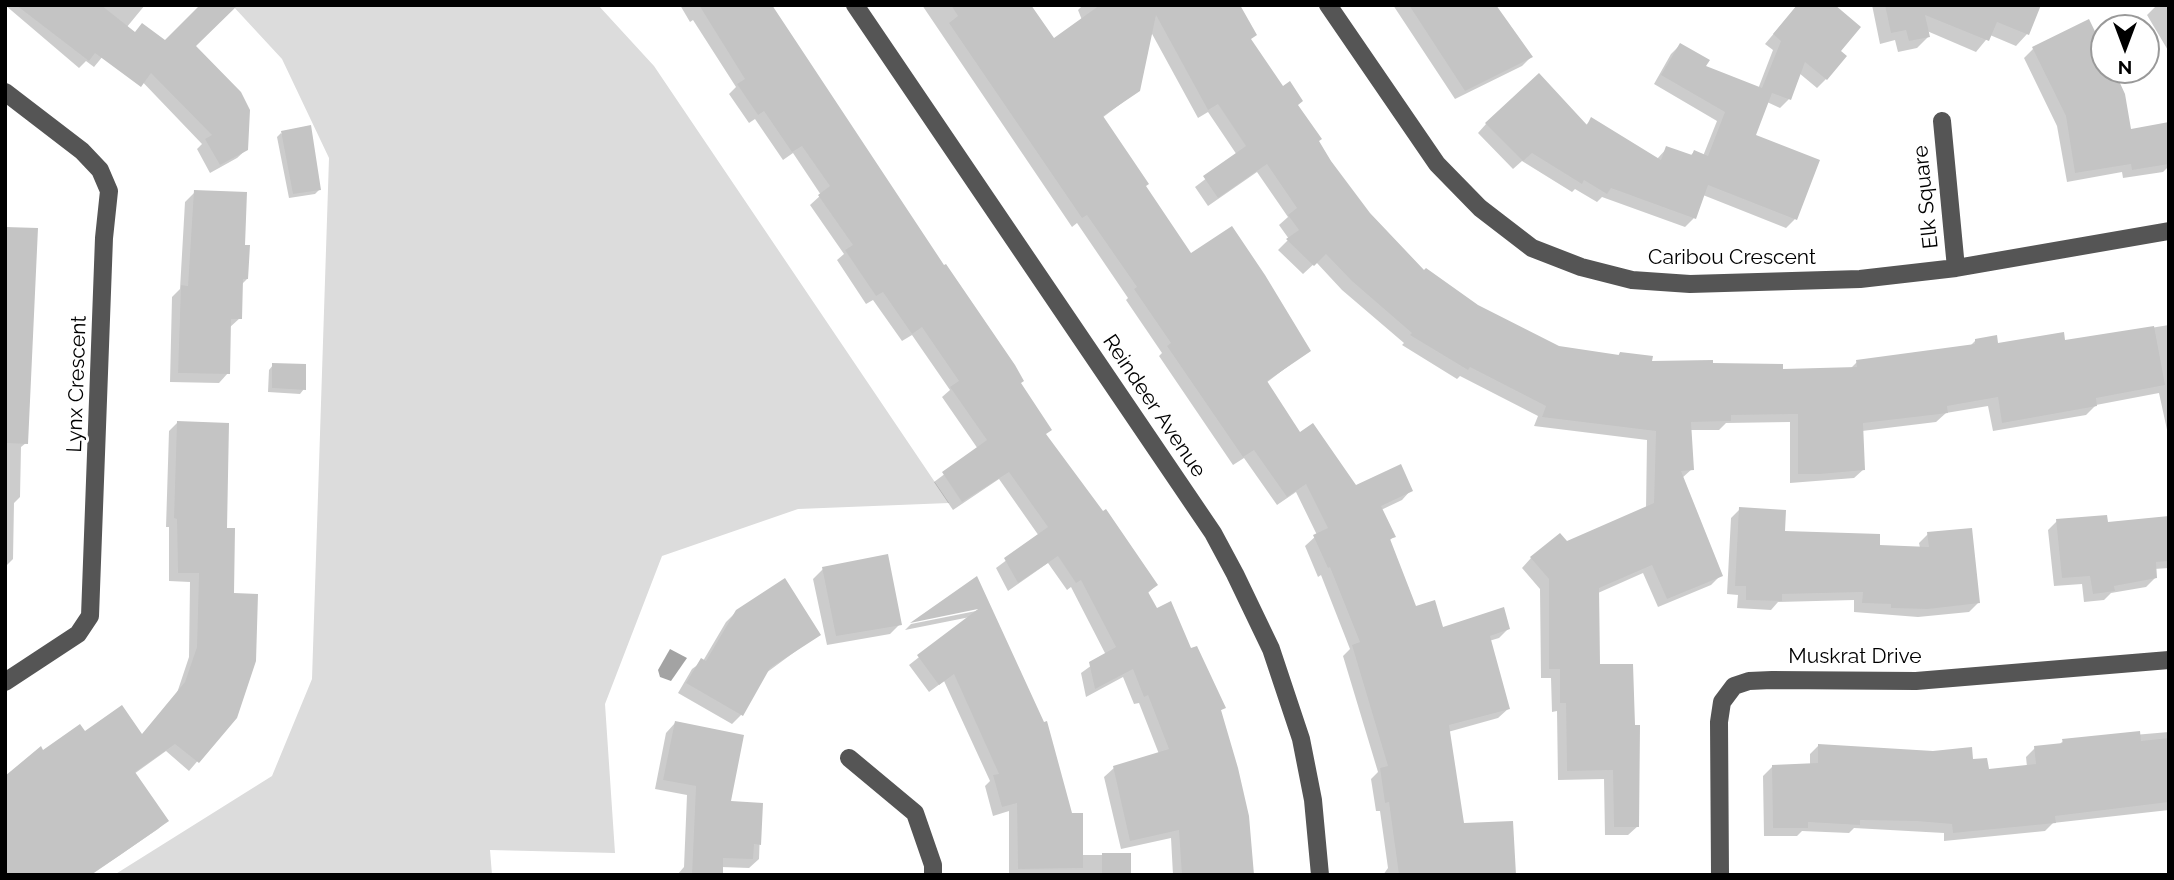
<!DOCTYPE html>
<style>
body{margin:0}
#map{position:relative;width:2174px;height:880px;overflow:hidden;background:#fff;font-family:Raleway,sans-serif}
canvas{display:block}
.frame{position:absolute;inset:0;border:7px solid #000;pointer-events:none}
.north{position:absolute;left:2090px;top:14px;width:70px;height:70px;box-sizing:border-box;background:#fff;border:2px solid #999;border-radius:50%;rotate:180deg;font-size:19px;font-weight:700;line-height:28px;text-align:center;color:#000}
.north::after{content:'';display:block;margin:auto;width:24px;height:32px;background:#000;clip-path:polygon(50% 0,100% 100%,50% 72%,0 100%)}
</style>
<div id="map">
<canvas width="2174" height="880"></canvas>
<div class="frame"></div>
<div class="north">N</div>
</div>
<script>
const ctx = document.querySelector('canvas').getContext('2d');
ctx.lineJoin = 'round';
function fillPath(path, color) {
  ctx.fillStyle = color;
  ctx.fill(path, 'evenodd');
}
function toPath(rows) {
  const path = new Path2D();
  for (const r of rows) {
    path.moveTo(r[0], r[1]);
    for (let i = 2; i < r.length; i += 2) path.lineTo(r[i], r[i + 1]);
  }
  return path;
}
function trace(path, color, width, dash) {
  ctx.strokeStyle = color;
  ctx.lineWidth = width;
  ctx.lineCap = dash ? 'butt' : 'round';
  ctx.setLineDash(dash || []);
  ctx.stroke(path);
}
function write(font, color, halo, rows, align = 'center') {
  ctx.font = font + ' Raleway,sans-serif';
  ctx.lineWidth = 6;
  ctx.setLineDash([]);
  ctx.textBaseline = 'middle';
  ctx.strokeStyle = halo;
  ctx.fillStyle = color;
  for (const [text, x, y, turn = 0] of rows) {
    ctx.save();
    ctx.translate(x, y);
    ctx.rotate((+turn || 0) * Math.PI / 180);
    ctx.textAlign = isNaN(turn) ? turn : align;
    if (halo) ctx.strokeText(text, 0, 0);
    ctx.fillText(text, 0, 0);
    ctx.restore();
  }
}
fillPath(toPath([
 [232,5,598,5,654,66,949,503,798,509,662,556,605,704,615,853,490,850,492,875,114,875,272,776,312,679,329,158,282,59]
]), '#dcdcdc');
fillPath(toPath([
 [670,649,687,658,671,681,660,677,658,670]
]), '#a3a3a3');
fillPath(toPath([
 [5,5,145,5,94,67,86,61,79,68],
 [680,5,756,5,1019,384,1045,435,1156,585,1147,594,1156,610,1190,650,1224,707,1219,712,1252,875,1173,875,1171,838,1121,849,1104,777,1114,768,1159,754,1139,703,1134,704,1123,677,1086,697,1081,673,1106,655,1071,587,1067,590,1048,563,1008,591,996,568,1039,536,999,479,953,510,934,482,978,449,942,397,950,390,912,335,902,341,873,300,866,304,837,260,844,254,810,205,821,195,793,153,783,160,755,119,749,123,729,94,736,87,693,20,690,22],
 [922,5,1028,5,1053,40,1082,20,1078,10,1083,5,1222,5,1296,105,1317,142,1369,215,1424,273,1477,307,1558,348,1617,357,1620,353,1650,362,1781,371,1850,369,1857,362,1970,346,1975,341,1997,345,2064,342,2169,325,2169,439,2159,393,2096,405,2086,415,1993,431,1988,406,1946,413,1936,422,1862,431,1864,469,1854,478,1790,483,1790,422,1726,423,1719,430,1690,430,1692,469,1682,478,1721,575,1711,585,1658,607,1643,573,1598,593,1598,666,1638,826,1628,835,1605,835,1604,779,1558,780,1557,711,1552,712,1551,678,1541,678,1540,589,1522,568,1531,558,1646,509,1647,440,1534,426,1538,416,1460,376,1457,379,1402,345,1404,343,1342,290,1316,262,1303,274,1278,250,1289,239,1279,225,1288,217,1257,172,1208,206,1195,187,1237,155,1208,112,1198,118,1151,32,1139,90,1102,118,1144,187,1191,255,1309,350,1266,383,1300,434,1355,487,1411,490,1402,500,1381,510,1394,536,1389,541,1415,608,1442,629,1509,628,1499,638,1489,641,1508,709,1498,718,1448,732,1462,825,1512,875,1383,875,1388,868,1380,811,1376,811,1371,779,1378,772,1343,656,1350,649,1321,575,1318,577,1305,546,1317,535,1296,492,1277,505,1244,458,1233,465,1159,356,1162,353,1126,300,1128,298,1077,223,1072,227],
 [1393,5,1494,5,1531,57,1522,66,1455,99],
 [1798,5,1839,51,1826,79,1817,88,1799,73,1789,99,1780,108,1767,102,1754,136,1795,219,1786,228,1703,195,1694,218,1685,227,1602,197,1597,202,1575,189,1572,192,1522,161,1513,169,1478,133,1486,124,1585,126,1592,119,1657,159,1667,148,1690,156,1694,152,1703,156,1717,121,1654,84,1671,54,1680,45,1703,67,1758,89,1773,50,1765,44],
 [1872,5,2039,5,2027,34,2016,46,1990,35,1976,52,1927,31,1928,37,1917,48,1898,52,1895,40,1880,44],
 [2169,5,2169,52,2147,15,2157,5],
 [193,46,247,149,237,158,210,173,197,149,202,144,134,73],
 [2033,49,2104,54,2104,70,2112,70,2130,131,2169,144,2169,166,2163,172,2123,178,2122,172,2067,182,2057,126,2024,58],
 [281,133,319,190,315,194,289,198,277,137],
 [195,192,243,247,247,279,242,284,240,318,229,328,228,373,219,383,170,382,172,297,180,289,185,202],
 [5,229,26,443,21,447,20,497,14,503,13,559,5,567],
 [273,365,304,389,300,394,268,392,269,370],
 [178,422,226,530,232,595,235,717,189,771,166,751,134,774,167,821,158,829,91,875,5,875,43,752,84,733,142,736,177,693,189,657,190,582,169,581,169,527,166,527,169,431],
 [1740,509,1784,533,1878,547,1920,548,1919,543,1928,534,1978,603,1969,612,1918,617,1854,612,1854,600,1778,602,1771,610,1737,608,1738,595,1727,594,1731,518],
 [2169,518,2169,568,2154,569,2155,578,2146,587,2111,593,2104,600,2084,602,2082,584,2054,586,2048,530,2057,521,2106,524],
 [823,569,900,624,890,634,827,645,813,579],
 [976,579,1082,855,1129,855,1129,875,1009,875,1009,811,993,816,985,786,990,781,944,681,929,692,909,665,970,617,905,630,911,624,986,609],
 [737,611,819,634,766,673,741,715,732,724,678,693,692,669,703,661,726,622],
 [675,723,729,803,761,804,759,859,749,868,721,867,721,875,677,875,684,867,687,795,655,789,666,733],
 [2169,732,2169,810,2053,823,2045,831,1944,841,1944,833,1854,828,1849,833,1802,831,1797,836,1764,836,1763,776,1772,767,1810,765,1810,754,1819,745,1972,761,1988,771,2027,767,2026,757,2035,748,2059,745,2063,741]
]), '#0003');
fillPath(toPath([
 [16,5,101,5,135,32,142,23,165,40,200,5,238,5,196,46,241,92,250,110,248,150,220,165,205,139,212,135,151,73,141,87,95,53,89,61],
 [699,5,772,5,944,265,946,264,1015,365,1024,381,1021,383,1052,430,1046,434,1103,511,1106,509,1158,585,1148,592,1157,608,1171,601,1191,648,1197,646,1226,708,1221,710,1238,768,1249,816,1254,875,1182,875,1179,830,1130,841,1113,766,1169,749,1148,695,1144,697,1133,669,1095,689,1089,662,1116,647,1081,580,1076,583,1058,556,1018,583,1004,558,1048,527,1009,472,962,502,942,472,987,440,950,387,959,381,922,327,912,334,883,292,876,296,845,250,853,245,818,195,830,186,802,146,792,152,764,111,758,115,737,84,745,79],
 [951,5,1031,5,1054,38,1100,5,1240,5,1257,35,1251,39,1283,86,1290,81,1303,101,1298,105,1322,139,1319,141,1331,161,1370,213,1424,270,1426,268,1478,305,1559,346,1619,355,1620,352,1653,356,1652,361,1713,360,1713,363,1783,364,1783,369,1857,367,1856,360,1975,344,1975,339,1997,335,1998,343,2064,332,2065,340,2154,326,2165,385,2096,398,2097,406,2002,423,1998,397,1947,406,1948,413,1863,423,1865,470,1820,474,1798,474,1798,414,1731,415,1731,421,1691,422,1694,470,1681,471,1723,576,1667,599,1652,565,1599,588,1600,664,1633,664,1635,725,1640,725,1639,827,1614,827,1613,770,1567,771,1566,703,1560,703,1560,669,1549,669,1549,579,1530,557,1560,533,1567,541,1654,503,1656,431,1542,417,1546,406,1470,367,1468,370,1410,335,1412,333,1352,281,1326,254,1314,266,1286,239,1299,230,1288,215,1297,208,1267,164,1218,198,1203,176,1246,146,1218,104,1208,110,1156,15,1140,91,1103,116,1149,184,1146,186,1191,253,1232,226,1265,275,1311,351,1267,381,1300,432,1313,423,1356,485,1401,464,1413,491,1381,506,1396,537,1390,539,1416,606,1435,600,1443,627,1504,607,1510,629,1490,636,1510,709,1449,725,1464,823,1513,821,1516,875,1399,875,1389,802,1385,803,1380,768,1388,766,1352,645,1360,642,1330,567,1328,568,1313,535,1328,528,1306,484,1287,497,1254,450,1243,457,1167,346,1171,343,1134,289,1137,287,1087,215,1082,218,949,23,958,16],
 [1409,5,1496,5,1533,57,1465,91],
 [1797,5,1835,5,1861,27,1841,51,1847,56,1827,80,1805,62,1791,100,1772,93,1756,135,1820,160,1797,220,1708,185,1696,219,1611,188,1607,194,1584,180,1582,184,1532,153,1523,161,1485,123,1539,73,1587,125,1591,117,1661,160,1666,146,1692,155,1694,150,1708,156,1725,112,1661,75,1680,43,1710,60,1706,66,1762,88,1781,41,1773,34],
 [1885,5,2041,5,2029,35,1997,22,1989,41,1925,15,1930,37,1909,41,1906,30,1891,33],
 [2089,19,2104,50,2104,70,2114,70,2125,94,2131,129,2169,122,2169,164,2132,170,2131,164,2075,173,2066,116,2032,47],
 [311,125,321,190,293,194,281,131],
 [194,190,247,192,245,245,250,245,248,279,243,279,242,319,231,319,230,374,178,373,181,285,188,286],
 [5,227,38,228,28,444,5,443],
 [272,363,306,364,306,390,272,388],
 [177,421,229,423,227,528,235,528,234,593,258,594,256,661,237,718,199,763,175,744,135,772,169,821,120,855,90,875,5,875,5,776,41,746,43,750,80,724,85,731,122,705,142,734,185,682,197,647,199,573,178,573,177,519,174,518],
 [1739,507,1786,510,1785,531,1880,534,1880,545,1929,547,1927,532,1972,528,1980,603,1928,609,1891,608,1891,604,1862,603,1863,592,1782,594,1782,601,1746,600,1746,586,1735,586],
 [2107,515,2108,522,2169,516,2169,561,2156,562,2157,578,2114,586,2115,591,2093,594,2090,576,2062,578,2056,519],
 [888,554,902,625,836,636,822,567],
 [977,576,1044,722,1047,721,1072,813,1083,813,1083,868,1018,869,1017,803,1002,807,993,775,999,774,954,674,939,685,917,655,978,609,910,623],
 [785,578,821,635,770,668,743,716,686,683,701,658,706,661,736,610],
 [675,721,744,735,731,801,763,803,761,845,754,844,753,859,723,858,723,875,692,875,696,786,663,780],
 [2140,731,2141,741,2169,738,2169,802,2055,816,2056,823,1953,833,1952,824,1916,821,1860,820,1860,825,1808,822,1808,828,1773,828,1772,765,1818,763,1818,744,1933,751,1972,747,1973,759,1987,758,1989,769,2036,764,2034,746,2063,743,2062,739],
 [1102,853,1131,853,1131,875,1102,875]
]), '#c4c4c4');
trace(toPath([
 [855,5,1213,533,1235,574,1271,649,1301,739,1313,800,1320,875],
 [1328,5,1437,164,1480,208,1532,248,1581,267,1632,280,1690,284,1860,279,1956,268,2169,231],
 [5,92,82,151,100,170,109,191,104,238,90,616,78,634,5,682],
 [1942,121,1956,268],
 [849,758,915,813,933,865,933,875],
 [1720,875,1719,722,1722,702,1734,686,1749,681,1772,680,1916,681,2169,660]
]), '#555', 18);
write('21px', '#000', '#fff', [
 ["Elk Square",1926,197,-96],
 ["Caribou Crescent",1732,258],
 ["Lynx Crescent",77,384,-88],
 ["Reindeer Avenue",1154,406,56],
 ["Muskrat Drive",1855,657]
]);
</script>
